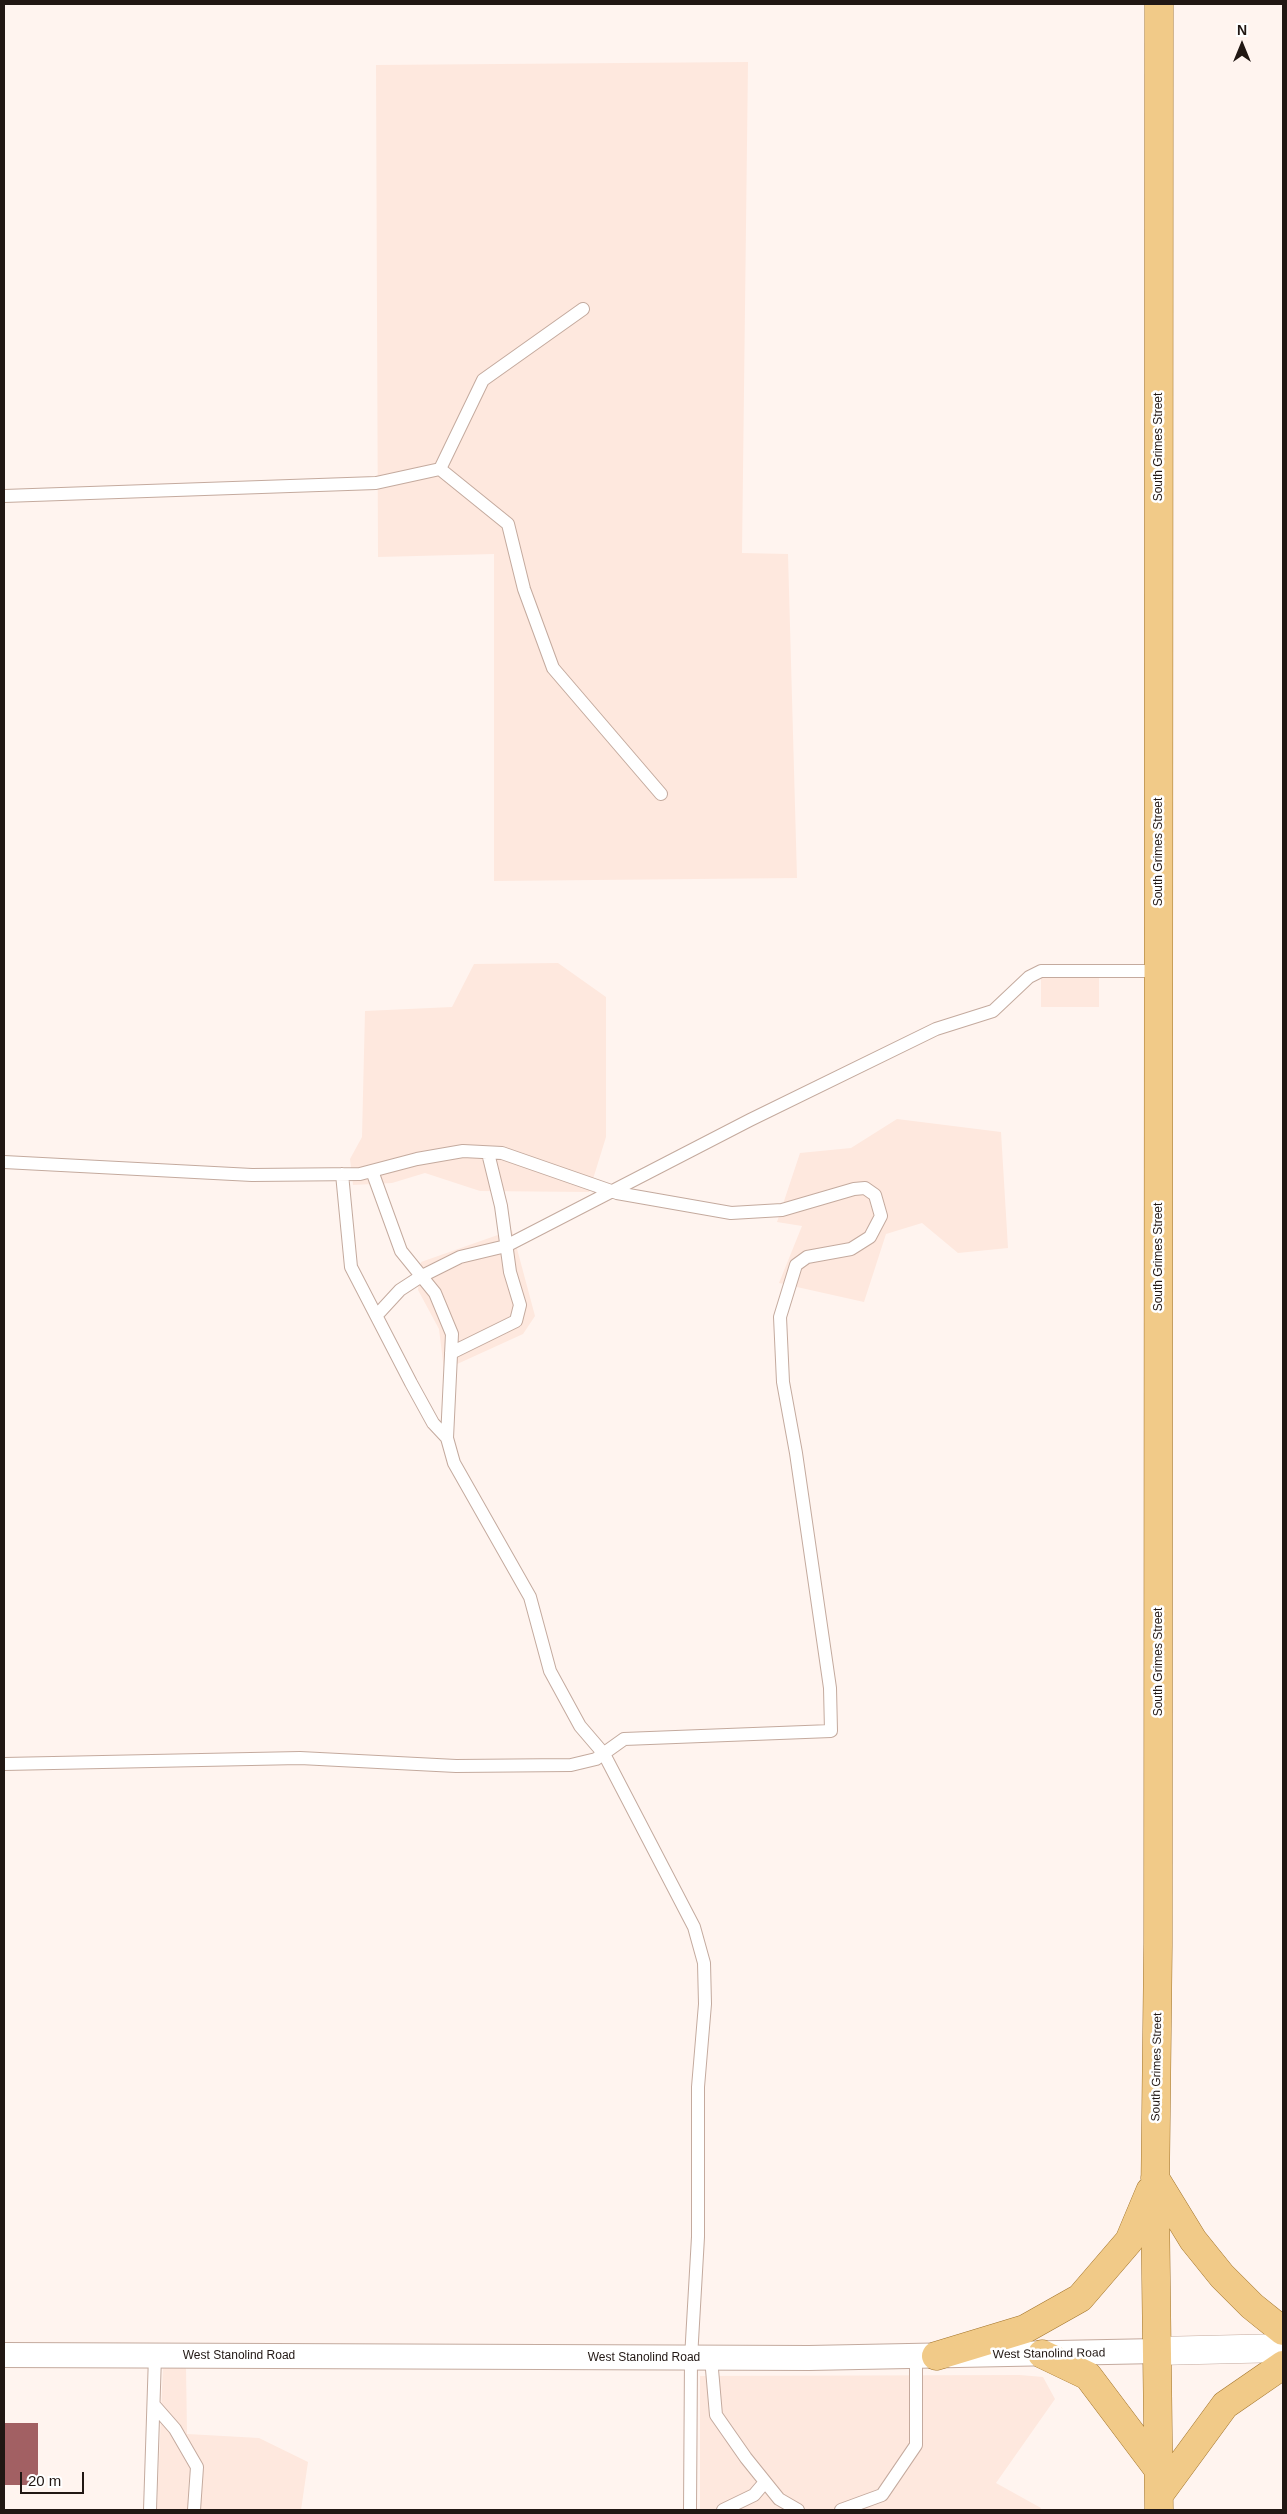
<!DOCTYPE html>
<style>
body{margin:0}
#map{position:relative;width:1287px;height:2514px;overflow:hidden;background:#fff4ef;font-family:Helvetica,sans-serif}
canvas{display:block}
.frame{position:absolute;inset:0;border:5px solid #211713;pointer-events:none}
.north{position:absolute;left:1217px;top:20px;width:50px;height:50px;-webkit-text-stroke:4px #fff;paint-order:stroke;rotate:0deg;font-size:14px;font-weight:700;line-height:20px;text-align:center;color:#211713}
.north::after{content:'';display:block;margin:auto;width:18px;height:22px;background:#211713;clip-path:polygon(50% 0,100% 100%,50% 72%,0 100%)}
.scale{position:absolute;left:20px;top:2472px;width:64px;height:22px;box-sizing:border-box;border:2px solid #211713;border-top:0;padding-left:6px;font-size:15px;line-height:18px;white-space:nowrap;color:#211713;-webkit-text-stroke:4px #fff;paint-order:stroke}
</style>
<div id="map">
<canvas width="1287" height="2514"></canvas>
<div class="frame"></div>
<div class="north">N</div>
<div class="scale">20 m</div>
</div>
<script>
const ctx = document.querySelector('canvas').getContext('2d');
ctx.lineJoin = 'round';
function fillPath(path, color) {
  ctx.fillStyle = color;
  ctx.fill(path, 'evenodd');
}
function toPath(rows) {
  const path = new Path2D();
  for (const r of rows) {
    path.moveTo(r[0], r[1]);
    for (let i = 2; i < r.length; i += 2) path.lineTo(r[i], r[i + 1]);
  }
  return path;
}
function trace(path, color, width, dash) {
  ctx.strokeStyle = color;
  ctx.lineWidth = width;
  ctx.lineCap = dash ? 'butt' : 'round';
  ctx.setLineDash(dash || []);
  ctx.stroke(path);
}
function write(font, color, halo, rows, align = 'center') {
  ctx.font = font + ' Helvetica,sans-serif';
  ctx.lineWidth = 5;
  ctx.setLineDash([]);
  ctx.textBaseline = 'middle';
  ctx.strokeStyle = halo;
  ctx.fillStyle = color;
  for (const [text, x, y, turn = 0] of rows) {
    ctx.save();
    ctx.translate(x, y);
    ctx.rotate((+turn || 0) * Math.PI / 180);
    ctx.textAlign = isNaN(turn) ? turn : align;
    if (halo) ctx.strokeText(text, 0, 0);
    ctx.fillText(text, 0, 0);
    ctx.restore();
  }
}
fillPath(toPath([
 [748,62,742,553,788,554,797,878,494,881,494,554,378,557,376,65],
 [558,963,606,997,606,1137,589,1192,480,1191,425,1173,392,1183,353,1185,350,1159,362,1137,365,1011,452,1007,474,964],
 [1041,974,1099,974,1099,1007,1041,1007],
 [897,1119,1001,1132,1008,1248,958,1253,922,1223,886,1234,864,1302,779,1283,802,1226,777,1222,800,1153,851,1148],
 [512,1230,535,1316,523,1334,444,1370,439,1329,418,1290,421,1262],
 [163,2366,186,2367,187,2434,259,2438,308,2462,301,2510,157,2510],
 [1020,2375,1043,2377,1055,2399,996,2483,1041,2508,1040,2510,700,2510,700,2376]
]), '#fee8de');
fillPath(toPath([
 [4,2423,38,2423,38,2485,4,2485]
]), '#a26063');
const lane = toPath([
 [440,469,508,524,524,589,553,668,661,794],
 [4,496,376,483,440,469,483,380,583,309],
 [4,1162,252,1175,360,1174,417,1159,463,1151,502,1153,617,1193,731,1213,782,1210,854,1189,865,1188,875,1195,881,1216,870,1237,851,1249,807,1257,796,1265,780,1317,783,1382,796,1453,830,1688,831,1731,624,1739,596,1759,571,1765,456,1766,300,1758,4,1764],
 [372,1171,401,1251,435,1293,452,1334,447,1438,454,1463,530,1597,550,1671,580,1726,604,1754,694,1927,704,1963,705,2004,698,2087,698,2237,691,2358,690,2510],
 [342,1174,351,1267,411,1383,433,1423,447,1438],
 [377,1315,400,1290,420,1277,460,1257,506,1246,750,1120,936,1029,993,1011,1029,977,1041,971,1159,971],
 [451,1353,516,1321,520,1305,510,1272,501,1206,488,1153],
 [711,2358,716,2415,746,2458,779,2499,798,2510],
 [154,2405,175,2429,197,2467,194,2510],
 [150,2510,155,2356],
 [723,2510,754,2495,765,2482],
 [841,2510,882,2495,916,2445,916,2357]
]);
const street = toPath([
 [4,2355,809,2358,1157,2351]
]);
const secondary = toPath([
 [1157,2351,1283,2348]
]);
const primary = toPath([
 [1155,2178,1193,2240,1222,2276,1252,2306,1283,2331],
 [1042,2354,1088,2376,1158,2469],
 [936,2356,1025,2329,1080,2298,1129,2241,1150,2191],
 [1159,2495,1225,2405,1283,2365],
 [1159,2510,1155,2200,1158,1945,1159,4]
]);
trace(lane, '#c4aa9e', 14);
trace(street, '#c4aa9e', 26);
trace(secondary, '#c4aa9e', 29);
trace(primary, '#a2742b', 29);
trace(lane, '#fff', 12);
trace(street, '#fff', 24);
trace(secondary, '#fff', 28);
trace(primary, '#f1ca88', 28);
write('12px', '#211713', '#fff', [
 ["South Grimes Street",1159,447,-90],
 ["South Grimes Street",1159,852,-90],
 ["South Grimes Street",1159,1257,-90],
 ["South Grimes Street",1159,1662,-90],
 ["South Grimes Street",1157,2067,-89],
 ["West Stanolind Road",1049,2354,-1],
 ["West Stanolind Road",239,2356],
 ["West Stanolind Road",644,2358]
]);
</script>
